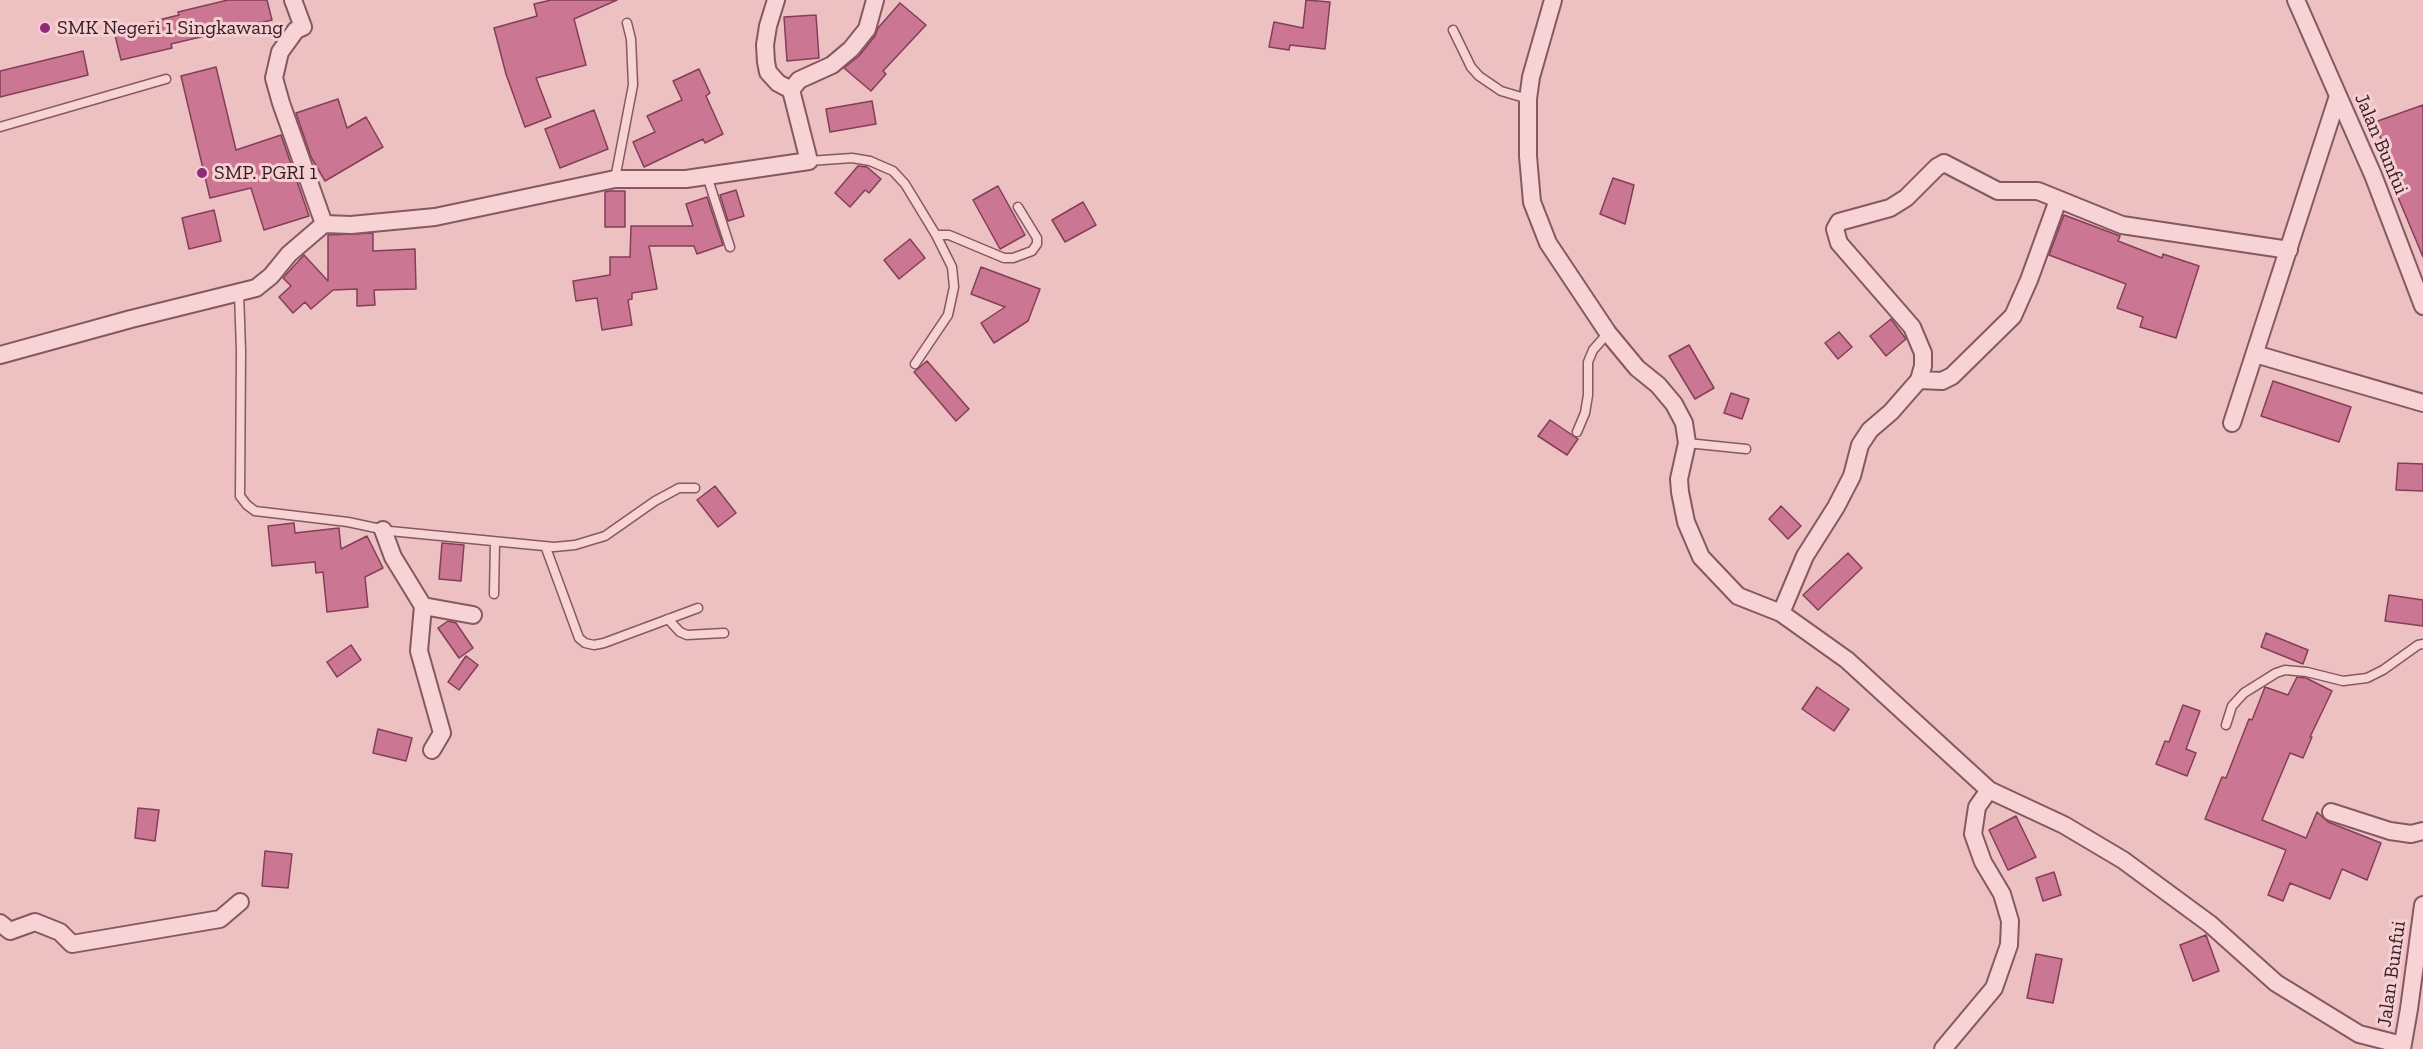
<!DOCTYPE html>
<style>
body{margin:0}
canvas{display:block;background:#edc0c2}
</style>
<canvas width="2423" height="1049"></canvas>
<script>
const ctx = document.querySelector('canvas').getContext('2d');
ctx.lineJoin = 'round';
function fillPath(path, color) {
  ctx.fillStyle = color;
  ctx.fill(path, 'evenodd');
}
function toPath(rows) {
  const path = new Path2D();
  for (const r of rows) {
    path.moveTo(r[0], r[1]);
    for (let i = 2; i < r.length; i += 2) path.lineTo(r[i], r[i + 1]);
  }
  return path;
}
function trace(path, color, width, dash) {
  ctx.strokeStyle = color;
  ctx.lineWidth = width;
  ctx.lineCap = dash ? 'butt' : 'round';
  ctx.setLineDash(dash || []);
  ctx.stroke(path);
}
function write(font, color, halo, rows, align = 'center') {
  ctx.font = font + ' "Zilla Slab",serif';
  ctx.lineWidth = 6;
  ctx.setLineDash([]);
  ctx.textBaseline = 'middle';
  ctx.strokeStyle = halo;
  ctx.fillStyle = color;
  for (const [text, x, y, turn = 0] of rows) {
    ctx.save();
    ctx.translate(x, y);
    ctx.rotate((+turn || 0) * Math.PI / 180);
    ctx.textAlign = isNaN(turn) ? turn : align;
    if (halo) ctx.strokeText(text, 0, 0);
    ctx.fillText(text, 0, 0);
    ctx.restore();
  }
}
const building = toPath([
 [228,0,267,0,272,20,171,44,172,48,121,60,114,31,179,15,178,12,228,0],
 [551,0,617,0,574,19,586,65,536,78,551,117,525,127,506,74,494,28,537,16,534,4,551,0],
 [1306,0,1330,2,1325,49,1290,45,1289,50,1269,47,1274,22,1303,28,1306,0],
 [900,3,926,25,883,71,886,74,871,91,844,68,859,56,875,36,878,28,900,3],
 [816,15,819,58,787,61,784,17,816,15],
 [83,51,88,75,0,97,0,71,83,51],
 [216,67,236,150,281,135,309,216,264,230,251,188,210,198,181,76,216,67],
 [699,69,710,93,706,96,723,134,705,143,703,139,644,167,633,142,655,132,647,116,682,100,673,81,699,69],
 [338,99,347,128,366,117,383,147,325,181,311,157,296,113,338,99],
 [872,101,876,124,830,132,826,109,872,101],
 [2423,105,2423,257,2395,190,2398,189,2375,122,2423,105],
 [594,110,608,149,560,168,545,129,594,110],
 [858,166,867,167,881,179,869,193,865,190,850,207,835,193,858,166],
 [1613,178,1634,185,1625,224,1600,214,1613,178],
 [998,186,1025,235,1000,249,973,200,998,186],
 [736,190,744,216,728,221,720,195,736,190],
 [610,191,625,191,625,227,605,227,605,192,610,191],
 [707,197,723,245,697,254,694,246,649,246,657,289,632,293,632,299,628,300,632,325,602,330,597,298,576,301,573,281,610,275,610,257,630,257,631,226,693,226,686,204,707,197],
 [1083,202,1096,225,1065,242,1052,220,1083,202],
 [214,210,221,241,189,249,182,218,214,210],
 [2064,215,2120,236,2118,241,2162,258,2163,254,2199,266,2176,338,2140,327,2143,317,2117,308,2126,284,2049,255,2064,215],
 [373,233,373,251,415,249,416,289,374,290,375,305,357,306,357,289,333,290,311,309,305,302,293,313,279,297,291,286,283,278,304,255,328,281,328,235,373,233],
 [910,239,925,258,899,279,884,260,910,239],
 [981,267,1040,289,1028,321,994,343,981,323,1005,307,971,294,981,267],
 [1891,319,1906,339,1886,356,1870,336,1891,319],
 [1839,332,1852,347,1838,359,1825,343,1839,332],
 [1689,345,1714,388,1695,399,1669,356,1689,345],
 [927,361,969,409,956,421,914,372,927,361],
 [2273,381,2351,407,2339,442,2261,416,2273,381],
 [1731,393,1749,399,1742,419,1724,413,1731,393],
 [1550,420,1578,439,1567,455,1538,436,1550,420],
 [2398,463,2423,464,2423,491,2396,490,2398,463],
 [715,486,736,513,718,527,697,500,715,486],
 [1781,506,1801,526,1788,539,1769,519,1781,506],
 [294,523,295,533,339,528,341,549,367,536,383,568,365,577,368,607,327,612,323,572,316,573,315,562,272,566,268,526,294,523],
 [442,543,464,545,461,581,439,579,442,543],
 [1848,553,1862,568,1818,610,1803,595,1848,553],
 [2389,595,2423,600,2423,626,2385,621,2389,595],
 [448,621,456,623,473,648,459,658,438,628,448,621],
 [2266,633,2308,650,2303,664,2261,647,2266,633],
 [351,645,361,660,337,677,327,662,351,645],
 [466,656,478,665,459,690,448,682,466,656],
 [2297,677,2306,678,2332,691,2310,737,2312,737,2303,758,2290,753,2262,820,2306,838,2317,812,2328,822,2381,843,2367,880,2342,869,2330,899,2290,883,2283,901,2268,895,2286,850,2205,819,2222,777,2226,778,2249,719,2252,720,2265,687,2288,695,2297,677],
 [1817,687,1849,709,1834,731,1802,709,1817,687],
 [2183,705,2200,711,2186,749,2196,753,2187,776,2156,764,2165,741,2169,742,2183,705],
 [378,729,412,738,406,761,373,753,378,729],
 [138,808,159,810,155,841,135,838,138,808],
 [2016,816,2036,857,2008,870,1989,830,2016,816],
 [265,851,292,854,288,888,262,886,265,851],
 [2054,872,2061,895,2043,901,2036,878,2054,872],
 [2206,935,2219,971,2193,981,2180,945,2206,935],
 [2036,954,2062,959,2053,1003,2027,998,2036,954]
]);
fillPath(building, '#cb7693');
trace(building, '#843e58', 1.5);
const service = toPath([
 [1453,30,1471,67,1479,76,1501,91,1528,99],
 [0,127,166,79],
 [809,161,852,158,870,161,893,171,905,184,936,235,952,267,954,287,948,315,915,364],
 [707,176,730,247],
 [615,179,633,85,631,39,627,23],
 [936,235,949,235,1004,258,1013,258,1032,251,1037,244,1037,238,1018,207],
 [239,292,241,351,240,496,247,505,255,511,348,522,390,531,554,547,575,545,605,536,655,501,679,488,695,488],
 [1577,432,1585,413,1588,395,1588,362,1593,350,1608,333],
 [1687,443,1746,449],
 [546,548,579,638,585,643,594,645,604,643,698,608],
 [494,594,495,542],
 [668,619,680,632,687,635,724,633],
 [2226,725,2232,706,2244,693,2276,673,2285,670,2307,672,2343,681,2367,678,2383,670,2418,645,2423,644]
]);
const minor = toPath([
 [293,0,303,27,296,30,280,52,274,78,281,103,324,224],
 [776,0,768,26,765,45,766,62,768,72,778,83,791,90],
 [1553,0,1531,77,1528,99,1528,156,1532,202,1548,243,1608,333,1637,368,1658,385,1674,404,1684,423,1687,443,1679,479,1680,492,1686,522,1701,557,1738,596,1781,613,1847,660,1989,790,2064,825,2123,860,2210,924,2276,983,2359,1034,2402,1045],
 [2296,0,2373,175,2423,306],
 [2255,354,2423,403],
 [0,355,131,319,256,288,271,276,289,254,324,224,351,225,435,217,615,179,686,179,809,161,791,90,799,80,832,65,851,49,867,29,875,0],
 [1919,380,1942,381,1952,376,2013,316,2029,280,2058,200],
 [2232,423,2338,96],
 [383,530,393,557,423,606,419,651,442,733,432,750],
 [423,606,473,615],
 [1781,613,1805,556,1836,507,1852,476,1860,445,1870,430,1891,412,1919,380,1923,366,1923,353,1912,327,1839,243,1835,229,1839,222,1890,208,1906,198,1937,167,1944,163,1998,191,2038,191,2122,225,2289,250],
 [2331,812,2390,831,2411,834,2423,831],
 [0,923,10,931,35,922,60,932,72,944,220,919,240,902],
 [1943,1049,1994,988,2009,945,2010,921,2002,894,1983,862,1973,834,1977,807,1989,790],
 [2402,1049,2409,1009,2423,905]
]);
trace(service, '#865862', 11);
trace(minor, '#865862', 20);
trace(service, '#f8d3d5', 8);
trace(minor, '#f8d3d5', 16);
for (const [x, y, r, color] of [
 [45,28,6,"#94297b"],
 [202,173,6,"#94297b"]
]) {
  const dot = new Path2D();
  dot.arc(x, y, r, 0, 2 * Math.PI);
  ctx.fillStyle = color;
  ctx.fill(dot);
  trace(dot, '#f5cfd1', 2);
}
write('20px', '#351c23', '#f5cfd1', [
 ["SMK Negeri 1 Singkawang",57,28],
 ["SMP. PGRI 1",214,173]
], 'left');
write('20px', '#351c23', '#f5cfd1', [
 ["Jalan Bunfui",2381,144,67],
 ["Jalan Bunfui",2392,974,-82]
]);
</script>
